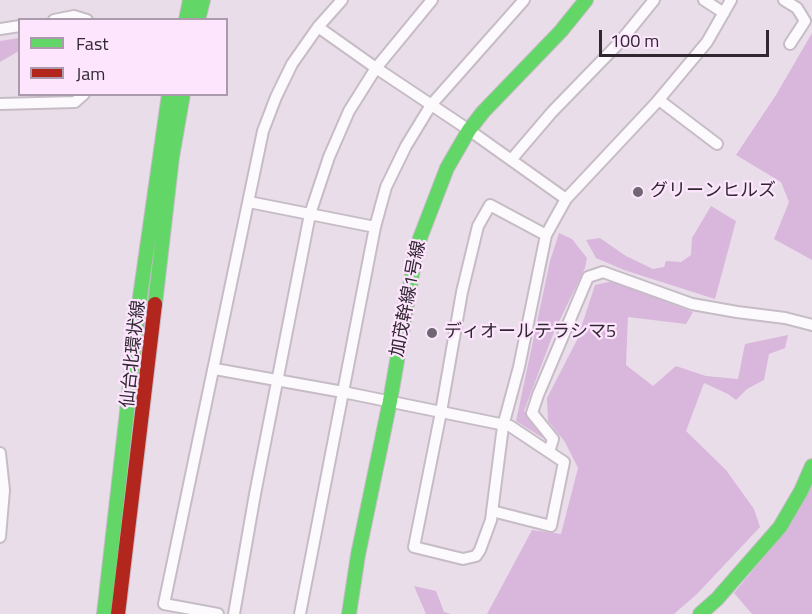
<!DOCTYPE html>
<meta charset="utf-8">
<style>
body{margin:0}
#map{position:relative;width:812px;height:614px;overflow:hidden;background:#eaddea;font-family:"Titillium Web",sans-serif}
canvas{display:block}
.legend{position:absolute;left:18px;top:18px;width:210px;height:78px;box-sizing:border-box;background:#fde5fe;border:2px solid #ab99ac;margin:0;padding:8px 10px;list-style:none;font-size:18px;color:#302731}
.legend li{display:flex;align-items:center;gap:12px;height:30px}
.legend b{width:30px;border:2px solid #ab99ac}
.scale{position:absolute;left:599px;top:30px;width:170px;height:27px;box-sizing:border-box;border:3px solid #302731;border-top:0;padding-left:8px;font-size:18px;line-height:21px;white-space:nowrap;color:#302731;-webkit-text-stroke:4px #fde5fe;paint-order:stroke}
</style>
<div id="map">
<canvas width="812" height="614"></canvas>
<ul class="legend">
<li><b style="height:8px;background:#63d668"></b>Fast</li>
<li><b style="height:8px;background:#b3261e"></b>Jam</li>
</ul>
<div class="scale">100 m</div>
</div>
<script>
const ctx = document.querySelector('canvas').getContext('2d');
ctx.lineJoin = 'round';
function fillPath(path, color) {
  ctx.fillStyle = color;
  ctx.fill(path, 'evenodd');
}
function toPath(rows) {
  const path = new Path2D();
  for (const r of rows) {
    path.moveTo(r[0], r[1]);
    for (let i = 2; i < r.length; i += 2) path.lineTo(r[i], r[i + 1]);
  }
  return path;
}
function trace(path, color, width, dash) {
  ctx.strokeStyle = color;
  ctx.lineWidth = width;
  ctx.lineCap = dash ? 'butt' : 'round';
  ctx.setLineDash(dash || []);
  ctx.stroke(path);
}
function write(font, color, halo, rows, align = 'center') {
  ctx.font = font + ' "Titillium Web","Noto Sans JP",sans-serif';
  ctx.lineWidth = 4.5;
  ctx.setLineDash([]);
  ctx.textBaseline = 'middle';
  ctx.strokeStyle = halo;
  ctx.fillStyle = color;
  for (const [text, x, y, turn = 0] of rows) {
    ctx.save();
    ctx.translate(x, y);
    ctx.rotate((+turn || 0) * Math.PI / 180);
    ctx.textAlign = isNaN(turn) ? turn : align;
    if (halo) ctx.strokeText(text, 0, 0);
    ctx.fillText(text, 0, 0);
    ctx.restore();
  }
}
fillPath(toPath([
 [812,33,812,260,774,239,789,202,781,182,736,155,776,95],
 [19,38,19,51,0,62,0,41],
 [711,206,736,221,715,299,624,270,596,258,586,240,600,238,626,256,653,269,664,267,666,261,681,262,691,255,692,238],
 [559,233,572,239,587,258,585,268,554,332,524,411,545,434,543,438,516,421,550,261],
 [613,281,693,312,686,324,628,317,626,365,653,386,676,366,706,376,738,379,745,344,788,335,785,348,769,354,764,380,747,389,736,400,728,394,704,383,686,431,726,470,754,509,760,527,697,594,674,614,487,614,532,530,561,534,578,468,565,442,548,421,547,398,577,340,595,285],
 [812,484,812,614,752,614,734,593,787,529],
 [414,586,436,591,444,612,451,614,426,614]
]), '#d9b6db');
const street = toPath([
 [704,0,724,13],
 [784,0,797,8,805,21,790,44],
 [54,20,74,16,87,20],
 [318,27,376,68,469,130,566,199],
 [0,29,20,26],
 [659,100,717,144],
 [0,104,75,102,84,94],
 [511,160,552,112,619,43,654,0],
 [249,202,375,227],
 [546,235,490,205,478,226,462,292,441,412,414,547,463,559,476,556,480,550,491,520,503,426,519,367,546,235,566,199,656,103,707,42,731,0],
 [215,369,343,392,510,426,564,462,551,526,492,511],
 [549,452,553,439,532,413,538,395,588,277,603,272,692,304,737,312,785,318,812,325],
 [0,453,4,490,0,537],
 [218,614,164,604,263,131,276,97,292,64,318,27,342,0],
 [234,614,255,494,310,214,329,157,349,111,376,68,432,0],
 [300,614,375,227,386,187,406,146,431,105,524,0]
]);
const fast = toPath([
 [186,20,190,0],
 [198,20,203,0],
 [155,304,172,157,183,94],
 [104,614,140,297,169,94],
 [349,614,358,555,390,401,417,246,447,168,469,130,483,112,561,31,586,0],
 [700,614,717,599,780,527,801,491,812,466]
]);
const jam = toPath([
 [118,614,155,304]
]);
trace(street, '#c6bcc6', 14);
trace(fast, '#c6bcc6', 16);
trace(jam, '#c6bcc6', 16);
trace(street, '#fcfafc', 10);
trace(fast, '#63d668', 14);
trace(jam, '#b3261e', 14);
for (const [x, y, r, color] of [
 [638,192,6,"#716772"],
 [432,333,6,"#716772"]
]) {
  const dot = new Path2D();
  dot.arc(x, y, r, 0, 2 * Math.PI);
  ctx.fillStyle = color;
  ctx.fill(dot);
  trace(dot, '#fde5fe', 2);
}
write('18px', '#302731', '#fde5fe', [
 ["グリーンヒルズ",650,192],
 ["ディオールテラシマ5",444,333]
], 'left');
write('18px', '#302731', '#fde5fe', [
 ["加茂幹線1号線",409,299,-79],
 ["仙台北環状線",134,354,-84]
]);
</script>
